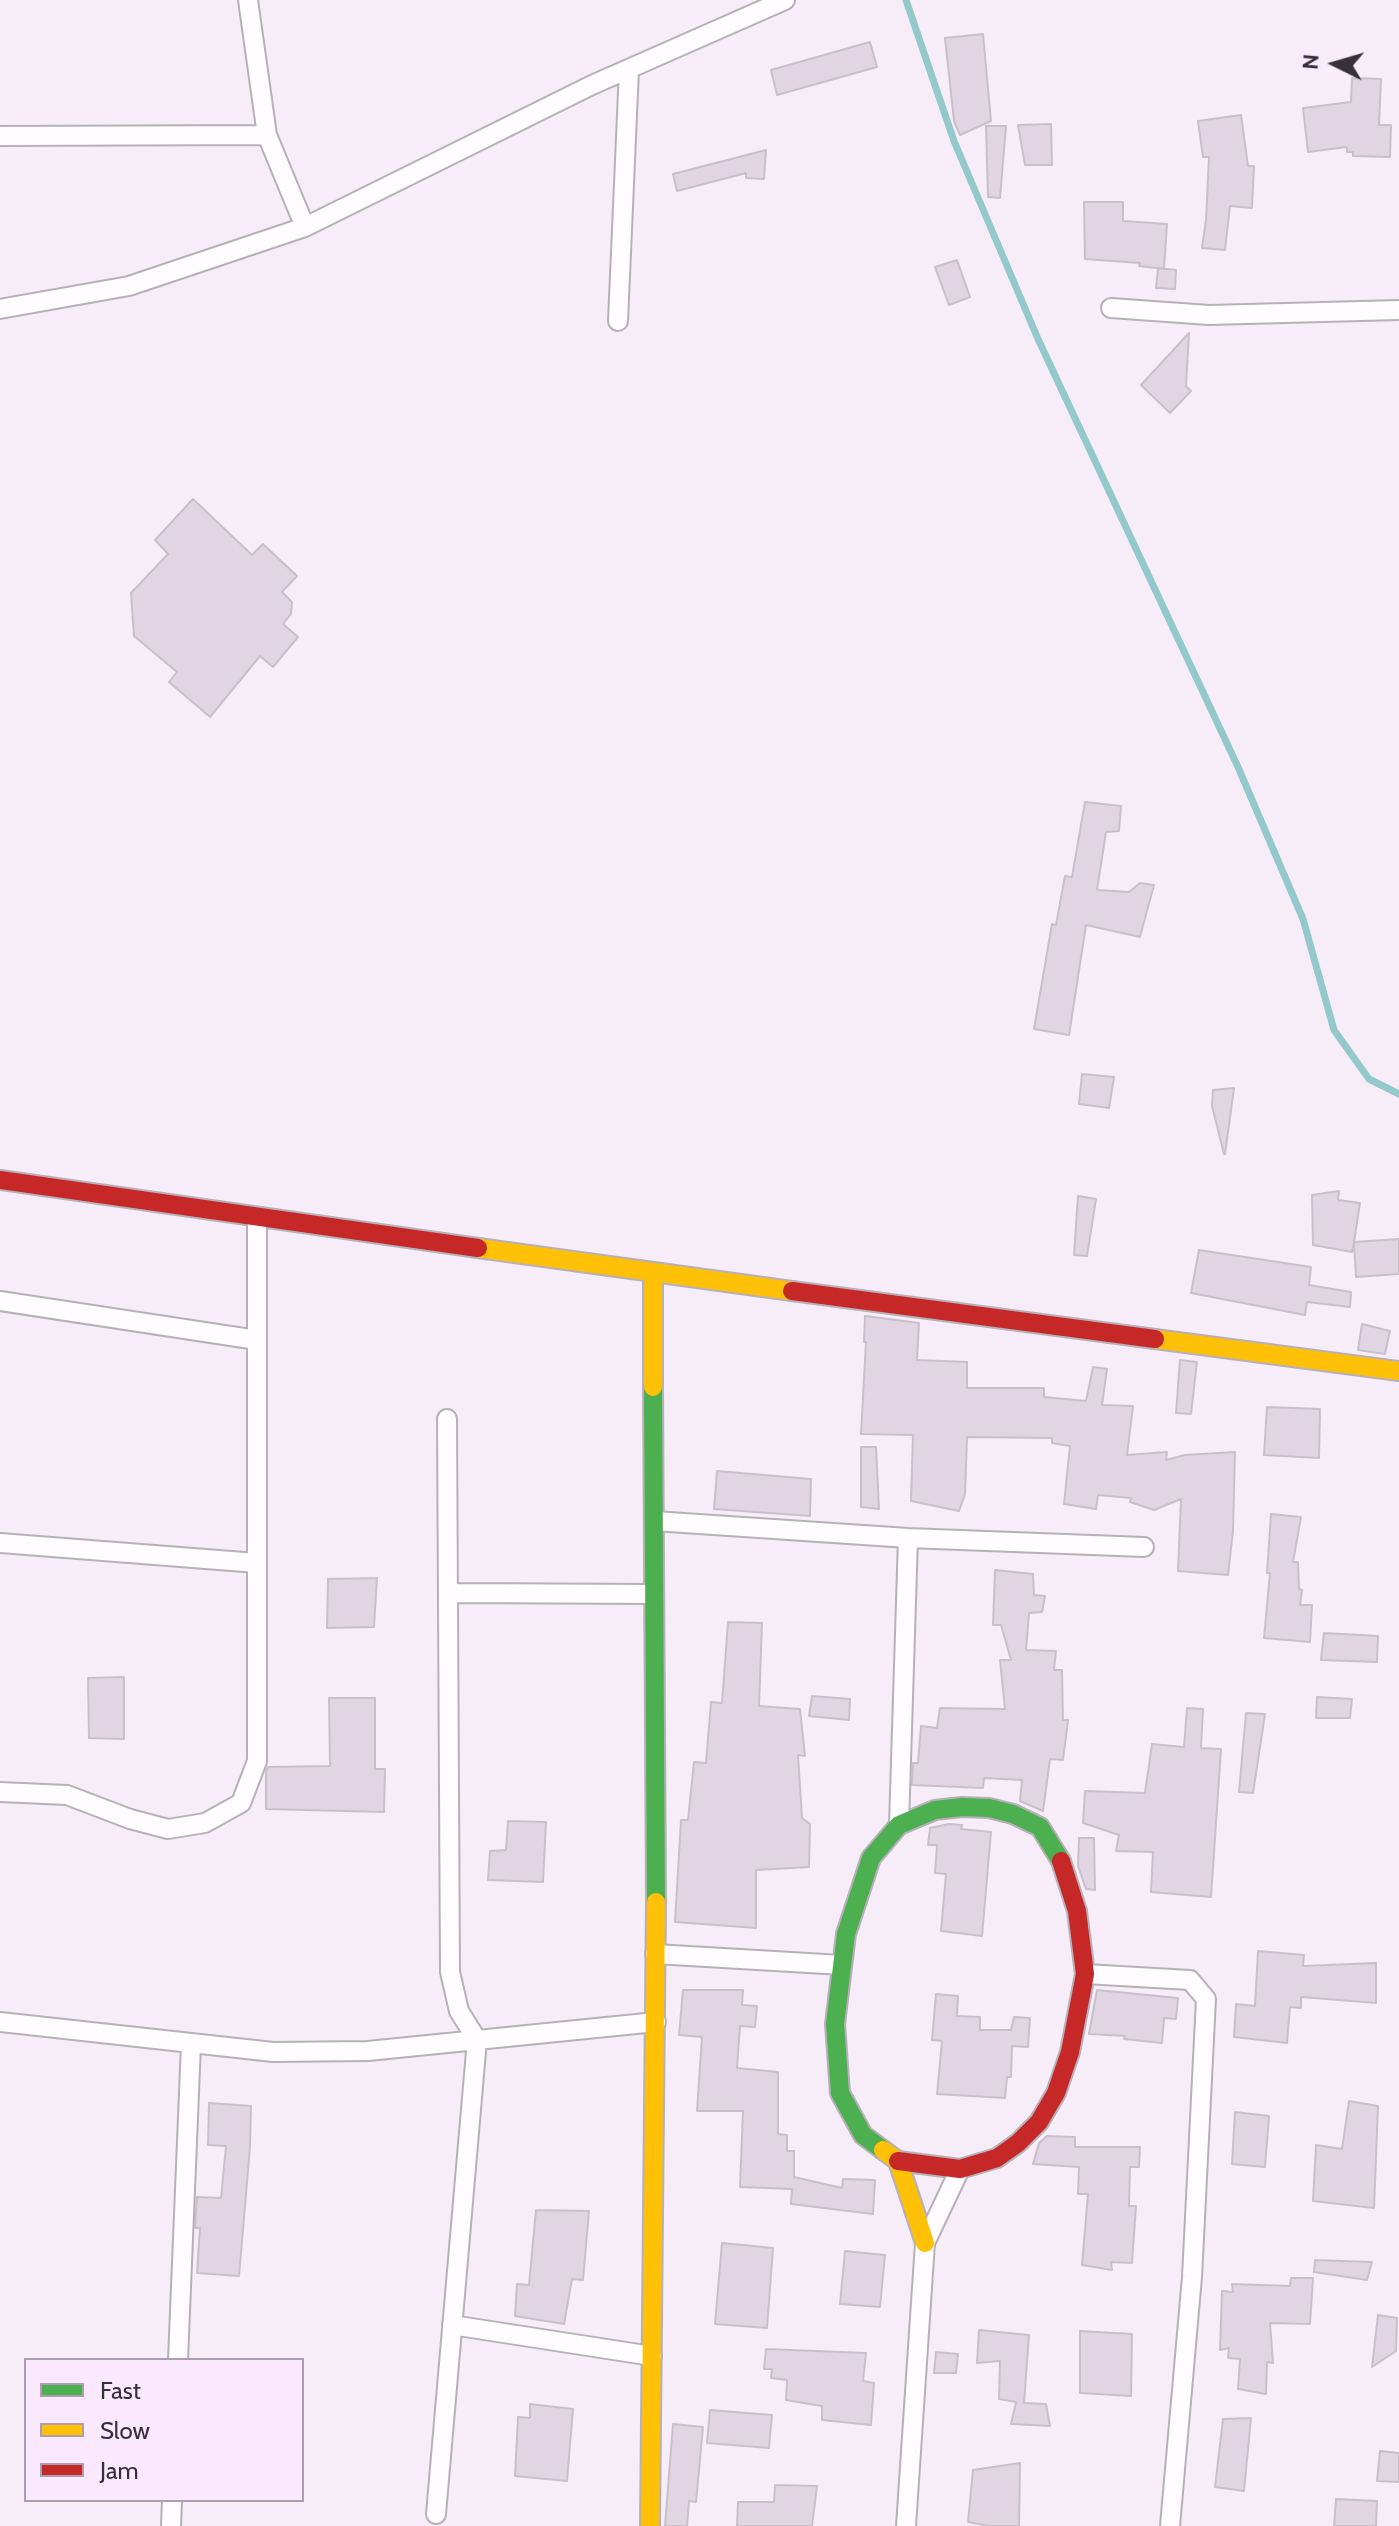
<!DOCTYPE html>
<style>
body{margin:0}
#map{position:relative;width:1399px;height:2526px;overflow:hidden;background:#f6edf9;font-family:Cabin,sans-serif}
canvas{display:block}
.legend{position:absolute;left:24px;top:2358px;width:280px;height:144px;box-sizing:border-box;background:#fae8fe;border:2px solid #ac9eaf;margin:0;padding:10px 14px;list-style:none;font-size:24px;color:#363038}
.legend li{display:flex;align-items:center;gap:16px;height:40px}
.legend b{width:40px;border:2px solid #ac9eaf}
.north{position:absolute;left:1295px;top:24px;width:80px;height:80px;-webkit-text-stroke:6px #fae8fe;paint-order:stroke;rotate:275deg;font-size:22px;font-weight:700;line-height:32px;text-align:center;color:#363038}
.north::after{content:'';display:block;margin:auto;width:28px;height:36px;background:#363038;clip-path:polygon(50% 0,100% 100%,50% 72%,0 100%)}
</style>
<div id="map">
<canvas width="1399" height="2526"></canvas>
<ul class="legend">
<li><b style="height:10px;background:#4caf50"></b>Fast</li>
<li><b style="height:10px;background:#ffc107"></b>Slow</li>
<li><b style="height:10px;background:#c62828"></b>Jam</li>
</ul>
<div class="north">N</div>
</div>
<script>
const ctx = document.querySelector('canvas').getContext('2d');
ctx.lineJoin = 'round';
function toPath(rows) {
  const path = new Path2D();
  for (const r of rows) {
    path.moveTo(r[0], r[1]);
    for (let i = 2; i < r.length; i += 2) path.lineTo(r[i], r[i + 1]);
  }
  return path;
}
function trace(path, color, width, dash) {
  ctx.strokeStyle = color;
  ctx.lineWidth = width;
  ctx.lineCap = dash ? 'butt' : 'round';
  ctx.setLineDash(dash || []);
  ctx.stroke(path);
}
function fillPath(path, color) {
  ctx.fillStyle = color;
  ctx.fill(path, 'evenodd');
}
trace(toPath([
 [906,0,954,141,1038,339,1238,767,1303,919,1334,1030,1369,1079,1399,1094]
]), '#93c9ca', 7);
const building = toPath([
 [983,34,991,121,960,135,954,121,945,38,983,34],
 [870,42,877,67,777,95,771,70,870,42],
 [1352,78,1381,79,1379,125,1391,125,1390,157,1353,156,1353,152,1347,152,1347,147,1308,152,1303,108,1351,102,1352,78],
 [1241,115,1248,166,1254,166,1252,208,1230,206,1225,250,1202,248,1206,220,1209,157,1203,157,1198,121,1241,115],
 [1051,124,1052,165,1025,165,1018,125,1051,124],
 [986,126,1006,126,1000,198,988,197,986,126],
 [766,150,764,179,746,178,746,173,677,191,673,174,766,150],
 [1084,202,1123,202,1123,221,1167,224,1164,269,1139,266,1140,263,1085,259,1084,202],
 [957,260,970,297,949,305,935,267,957,260],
 [1158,268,1176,270,1175,289,1156,288,1158,268],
 [1189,333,1186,386,1191,391,1170,413,1141,385,1189,333],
 [193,499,252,555,263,544,297,576,282,592,292,602,291,614,283,624,298,637,273,667,260,656,210,717,169,682,177,672,134,636,131,593,168,554,155,540,193,499],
 [1085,802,1121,806,1119,831,1106,832,1097,890,1129,892,1140,883,1154,885,1140,937,1086,925,1069,1035,1034,1029,1052,924,1056,925,1065,876,1072,877,1085,802],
 [1082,1074,1114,1077,1109,1108,1079,1104,1082,1074],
 [1234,1088,1225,1154,1224,1154,1212,1106,1213,1090,1234,1088],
 [1339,1191,1338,1200,1360,1203,1354,1242,1399,1239,1399,1274,1356,1277,1354,1243,1352,1252,1313,1245,1312,1195,1339,1191],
 [1078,1196,1096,1199,1087,1256,1074,1255,1078,1196],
 [1199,1250,1311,1267,1309,1285,1351,1292,1350,1307,1307,1302,1305,1315,1191,1293,1199,1250],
 [865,1316,919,1323,917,1360,967,1362,967,1388,1044,1388,1044,1397,1086,1401,1093,1367,1107,1369,1102,1405,1133,1406,1127,1455,1167,1452,1166,1460,1185,1455,1235,1452,1233,1531,1228,1575,1178,1571,1181,1499,1154,1510,1130,1502,1131,1498,1098,1495,1096,1509,1064,1504,1070,1446,1052,1443,1052,1438,967,1437,965,1494,959,1511,911,1501,913,1435,861,1434,866,1342,864,1342,865,1316],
 [1362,1324,1390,1331,1385,1354,1358,1350,1362,1324],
 [1180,1360,1197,1362,1191,1414,1176,1413,1180,1360],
 [1267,1407,1320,1409,1319,1458,1264,1455,1267,1407],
 [861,1447,876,1447,879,1509,861,1507,861,1447],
 [717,1471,811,1479,810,1516,714,1509,717,1471],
 [1271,1514,1301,1517,1293,1562,1298,1562,1299,1589,1302,1590,1300,1605,1312,1605,1310,1642,1264,1638,1270,1573,1267,1573,1271,1514],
 [995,1570,1033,1574,1034,1595,1045,1596,1042,1612,1029,1613,1026,1650,1056,1651,1054,1670,1062,1670,1063,1720,1068,1720,1063,1760,1050,1759,1043,1811,1020,1801,1022,1780,984,1778,983,1788,912,1785,913,1763,918,1763,921,1726,937,1728,940,1708,1005,1709,1000,1660,1011,1660,1001,1625,993,1625,995,1570],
 [377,1578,374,1627,327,1628,328,1579,377,1578],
 [728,1622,762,1623,759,1706,800,1709,805,1756,798,1755,802,1818,810,1824,809,1867,756,1870,756,1928,675,1922,681,1820,688,1820,694,1762,706,1763,711,1702,722,1703,728,1622],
 [1324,1633,1378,1636,1377,1662,1321,1660,1324,1633],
 [124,1677,124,1739,89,1738,88,1678,124,1677],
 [812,1696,850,1699,849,1720,809,1716,812,1696],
 [1317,1697,1352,1699,1350,1718,1316,1718,1317,1697],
 [329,1698,375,1698,375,1769,385,1769,384,1812,266,1809,266,1772,268,1767,330,1766,329,1698],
 [1187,1708,1203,1709,1201,1748,1221,1749,1211,1897,1151,1892,1153,1852,1116,1851,1119,1835,1083,1823,1085,1791,1145,1793,1152,1744,1184,1747,1187,1708],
 [1246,1713,1265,1714,1253,1793,1239,1792,1246,1713],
 [508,1821,546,1822,543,1882,488,1880,490,1851,506,1850,508,1821],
 [949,1824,962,1825,961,1829,991,1832,982,1936,941,1931,946,1874,935,1873,937,1845,928,1845,930,1828,949,1824],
 [1079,1838,1094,1838,1095,1890,1086,1889,1078,1866,1079,1838],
 [1258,1951,1304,1955,1303,1966,1376,1963,1376,2003,1301,1997,1301,2008,1290,2007,1287,2043,1234,2037,1236,2004,1255,2006,1258,1951],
 [683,1990,743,1990,742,2005,757,2006,755,2027,740,2026,737,2068,778,2072,778,2134,787,2135,787,2151,794,2151,794,2177,842,2188,843,2179,875,2180,873,2214,791,2204,792,2189,740,2187,743,2111,697,2111,702,2037,679,2035,683,1990],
 [1097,1990,1178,1998,1176,2019,1164,2018,1162,2043,1124,2039,1125,2036,1089,2034,1097,1990],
 [936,1994,958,1996,957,2016,980,2017,980,2030,1011,2030,1014,2017,1030,2018,1028,2047,1012,2046,1011,2077,1007,2077,1005,2098,937,2094,942,2041,932,2040,936,1994],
 [1349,2101,1378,2106,1374,2208,1313,2201,1316,2145,1342,2149,1349,2101],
 [209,2103,251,2106,250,2147,239,2276,197,2273,200,2228,195,2228,197,2197,221,2198,226,2146,208,2145,209,2103],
 [1235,2112,1269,2116,1265,2167,1232,2164,1235,2112],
 [1047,2136,1075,2137,1075,2147,1140,2147,1139,2167,1130,2167,1129,2206,1136,2206,1132,2263,1111,2262,1112,2270,1082,2265,1088,2194,1078,2194,1079,2167,1033,2164,1039,2143,1047,2136],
 [536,2210,589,2211,583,2280,572,2279,564,2324,515,2316,517,2284,529,2285,536,2210],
 [722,2243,773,2248,767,2328,715,2324,722,2243],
 [845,2251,885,2255,880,2307,840,2304,845,2251],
 [1315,2260,1372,2262,1367,2280,1314,2272,1315,2260],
 [1291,2278,1313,2278,1310,2324,1270,2323,1273,2363,1267,2362,1266,2394,1238,2389,1240,2359,1228,2358,1229,2348,1220,2350,1222,2291,1233,2292,1232,2284,1290,2286,1291,2278],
 [1378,2315,1397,2318,1396,2351,1372,2367,1378,2315],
 [979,2330,1029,2335,1024,2403,1046,2404,1050,2426,1011,2424,1016,2402,999,2399,1000,2361,977,2363,979,2330],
 [1080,2331,1132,2334,1131,2396,1080,2393,1080,2331],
 [766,2349,866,2353,863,2381,874,2383,871,2425,822,2420,822,2406,786,2400,787,2380,771,2378,772,2369,764,2369,766,2349],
 [936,2352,958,2354,956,2373,934,2373,936,2352],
 [530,2404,573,2409,567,2481,515,2476,518,2417,530,2418,530,2404],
 [710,2410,772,2415,769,2448,707,2443,710,2410],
 [1251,2418,1244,2491,1215,2487,1223,2419,1251,2418],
 [673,2424,703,2427,696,2502,689,2501,687,2526,665,2526,673,2424],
 [1380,2451,1399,2453,1399,2482,1377,2481,1380,2451],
 [1020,2463,1019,2526,989,2526,968,2522,973,2470,1020,2463],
 [775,2485,817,2486,812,2526,737,2526,738,2502,774,2502,775,2485],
 [1336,2499,1377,2501,1376,2526,1334,2526,1336,2499]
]);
fillPath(building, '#e1d5e4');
trace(building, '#c7c0c9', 2);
const street = toPath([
 [248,0,267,135,305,227],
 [0,136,267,135],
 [1111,308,1209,315,1399,310],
 [0,309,129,286,305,227,592,85,785,0],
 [618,321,629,69],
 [0,1301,257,1340],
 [654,1521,908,1538,1144,1547],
 [0,1543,257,1563],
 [450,1593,654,1594],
 [0,1792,67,1795,130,1819,168,1829,205,1823,241,1803,257,1761,257,1217],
 [899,1825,908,1538],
 [655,1954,842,1965],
 [1085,1974,1190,1980,1206,1999,1192,2277,1170,2526],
 [0,2022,273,2052,368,2051,656,2022],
 [452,2325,652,2356],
 [178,2360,191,2044],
 [436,2514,477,2040,459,2011,450,1972,447,1419],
 [171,2526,172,2500],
 [906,2526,925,2243,960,2169]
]);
const fast = toPath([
 [653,1387,656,1902],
 [883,2150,863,2135,840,2093,835,2024,846,1934,871,1858,899,1825,935,1810,962,1807,989,1808,1013,1814,1040,1827,1061,1861]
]);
const slow = toPath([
 [478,1248,792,1291],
 [653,1273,653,1387],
 [1155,1339,1399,1371],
 [883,2150,898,2161,925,2243],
 [650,2526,656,1902]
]);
const jam = toPath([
 [0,1180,478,1248],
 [792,1291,1155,1339],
 [898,2161,960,2169,997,2158,1018,2143,1039,2122,1056,2093,1070,2052,1085,1974,1077,1911,1061,1861]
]);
trace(street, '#b7b0b9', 22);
trace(fast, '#b7b0b9', 22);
trace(slow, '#b7b0b9', 22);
trace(jam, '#b7b0b9', 22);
trace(street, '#fefcfe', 18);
trace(fast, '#4caf50', 18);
trace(slow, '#ffc107', 18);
trace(jam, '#c62828', 18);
</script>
